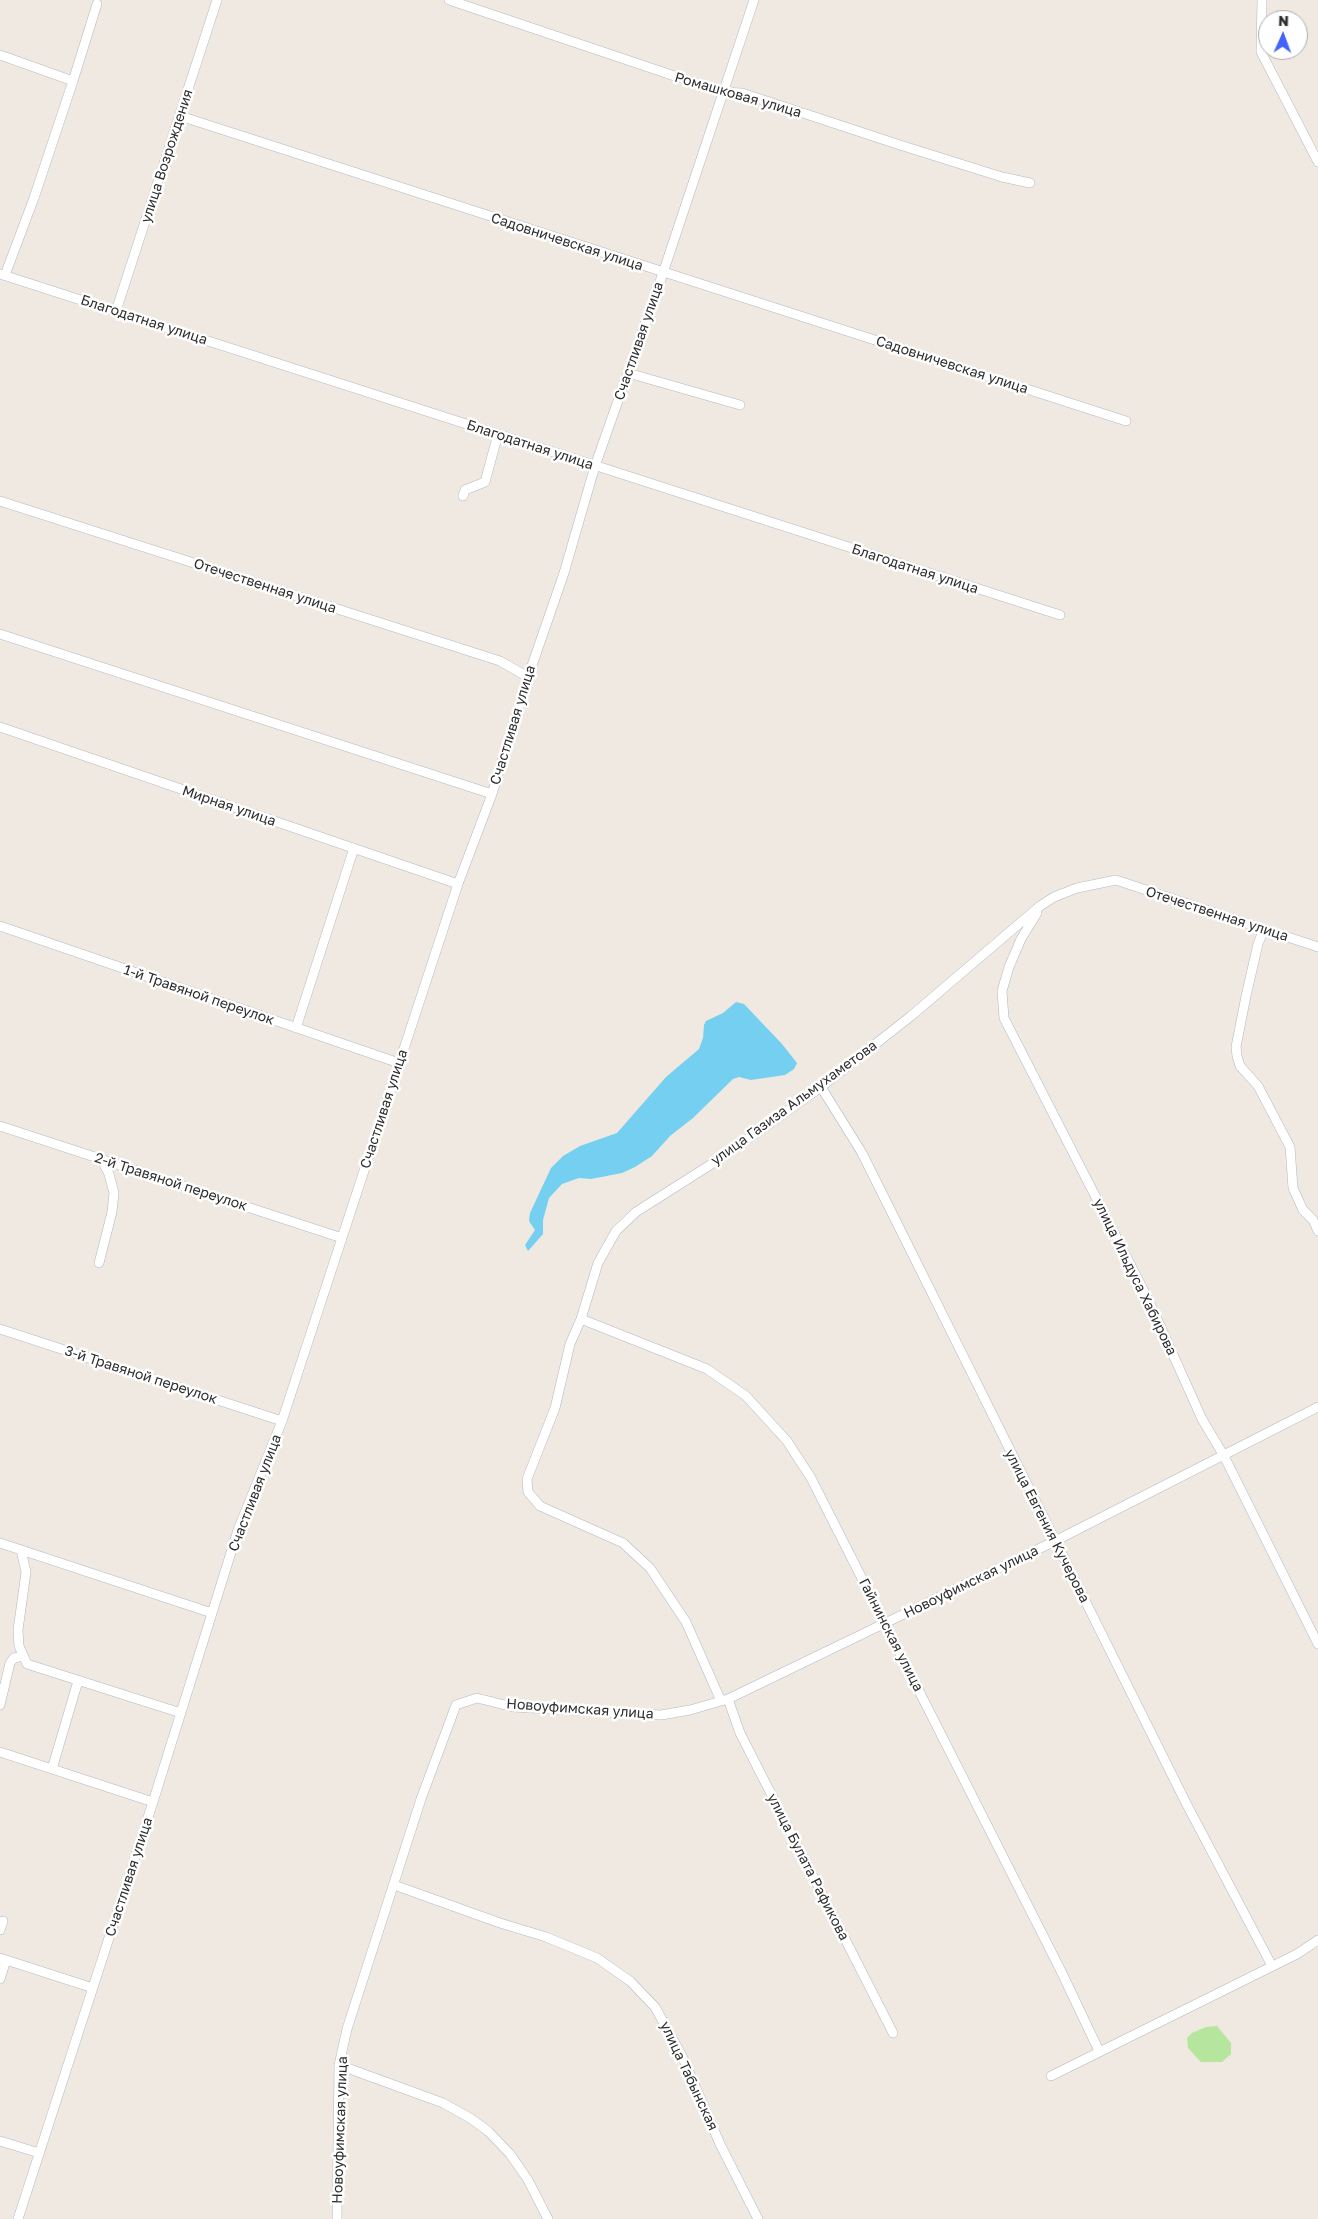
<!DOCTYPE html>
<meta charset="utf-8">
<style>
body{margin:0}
#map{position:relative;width:1318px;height:2219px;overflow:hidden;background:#efe9e1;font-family:"Golos Text",sans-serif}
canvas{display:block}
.north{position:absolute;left:1258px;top:10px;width:50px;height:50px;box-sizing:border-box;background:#fff;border:1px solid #ababab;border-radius:50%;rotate:2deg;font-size:14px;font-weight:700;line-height:20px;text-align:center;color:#2e2e2e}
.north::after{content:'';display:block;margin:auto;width:18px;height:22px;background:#4264fb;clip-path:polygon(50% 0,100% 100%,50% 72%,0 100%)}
</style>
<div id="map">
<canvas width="1318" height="2219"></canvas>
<div class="north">N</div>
</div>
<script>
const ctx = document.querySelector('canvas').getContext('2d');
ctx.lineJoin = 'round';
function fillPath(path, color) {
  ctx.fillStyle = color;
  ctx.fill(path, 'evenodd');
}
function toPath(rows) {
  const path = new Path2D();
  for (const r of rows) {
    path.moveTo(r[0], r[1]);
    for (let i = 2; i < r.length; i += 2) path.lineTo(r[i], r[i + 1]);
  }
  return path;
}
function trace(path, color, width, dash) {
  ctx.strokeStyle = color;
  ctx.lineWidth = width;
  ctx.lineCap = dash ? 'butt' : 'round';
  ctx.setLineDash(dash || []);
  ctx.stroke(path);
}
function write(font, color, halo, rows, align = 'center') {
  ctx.font = font + ' "Golos Text",sans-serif';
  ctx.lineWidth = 5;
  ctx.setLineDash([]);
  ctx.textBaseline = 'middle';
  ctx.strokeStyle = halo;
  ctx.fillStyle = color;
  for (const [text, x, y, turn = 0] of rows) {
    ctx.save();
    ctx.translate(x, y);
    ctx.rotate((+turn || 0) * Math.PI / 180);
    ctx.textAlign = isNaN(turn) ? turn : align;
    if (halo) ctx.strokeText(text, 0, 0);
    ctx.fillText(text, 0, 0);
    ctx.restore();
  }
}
fillPath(toPath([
 [1217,2026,1231,2043,1231,2054,1222,2062,1201,2062,1188,2048,1187,2038,1192,2033,1206,2027]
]), '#b6e59e');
fillPath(toPath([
 [736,1002,744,1004,782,1044,797,1063,794,1069,785,1075,751,1080,739,1077,733,1079,693,1118,670,1136,652,1156,635,1167,622,1173,591,1179,579,1178,562,1184,549,1198,543,1220,543,1234,528,1251,525,1245,535,1230,529,1221,530,1213,551,1168,563,1156,580,1146,617,1133,666,1077,699,1049,703,1038,704,1025,706,1021,723,1013]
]), '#75cff0');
const minor = toPath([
 [449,0,722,92,742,93,900,145,1002,177,1030,183],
 [1262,0,1261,52,1318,162],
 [0,55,73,81,34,198,5,275],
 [73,81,97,4],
 [180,116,1126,421],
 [0,274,1060,615],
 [116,311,217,0],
 [628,373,740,405],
 [463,496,465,490,485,482,498,434],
 [0,501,500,661,528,677],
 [0,634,492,794],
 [0,727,458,884],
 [1037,913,1021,939,1009,967,1002,991,1004,1018,1148,1299,1202,1419,1224,1456,1318,1644],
 [0,926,399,1063],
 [1264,929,1258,944,1246,996,1236,1047,1237,1056,1240,1066,1258,1086,1290,1147,1293,1188,1303,1210,1313,1220,1318,1231],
 [296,1028,354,848],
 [821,1087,862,1153,1186,1803,1272,1966],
 [0,1126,342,1238],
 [99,1263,112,1212,114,1193,109,1174,101,1159],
 [581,1319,707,1369,746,1396,787,1441,811,1478,1060,1969,1099,2051],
 [0,1329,282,1421],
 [0,1543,212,1613],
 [21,1550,26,1572,18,1630,19,1646,27,1664,181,1713],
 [728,1699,740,1733,893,2033],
 [721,1701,686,1622,650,1568,623,1543,540,1506,528,1492,527,1479,555,1408,570,1344,581,1319,598,1263,616,1231,636,1212,721,1158,821,1087,911,1016,1040,906,1054,897,1077,888,1116,880,1318,947],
 [0,1705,10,1663,14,1658,23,1656],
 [0,1752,153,1802],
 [52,1769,78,1681],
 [394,1885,500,1923,546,1937,597,1958,630,1981,655,2007,683,2058,720,2144,758,2219],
 [0,1930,3,1921],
 [0,1958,93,1988],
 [0,1979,6,1960],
 [339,2065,443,2103,470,2118,488,2131,510,2154,528,2180,548,2219],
 [1051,2076,1297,1954,1318,1940],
 [0,2141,39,2153],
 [18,2219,153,1802,238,1530,282,1421,458,884,492,794,528,677,564,573,595,466,663,273,754,0],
 [337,2219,339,2065,347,2029,421,1799,456,1705,477,1698,513,1707,661,1715,690,1710,728,1699,1055,1541,1318,1407]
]);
trace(minor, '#b4b7c1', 10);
trace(minor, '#fff', 9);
write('14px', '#2e2e2e', '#fff', [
 ["Ромашковая улица",738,95,16],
 ["улица Возрождения",167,156,-72],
 ["Садовничевская улица",567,242,18],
 ["Благодатная улица",144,320,18],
 ["Счастливая улица",639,341,-71],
 ["Садовничевская улица",952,365,18],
 ["Благодатная улица",530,445,18],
 ["Благодатная улица",915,569,18],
 ["Отечественная улица",265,586,18],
 ["Счастливая улица",513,725,-73],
 ["Мирная улица",229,806,19],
 ["Отечественная улица",1217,914,18],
 ["1-й Травяной переулок",199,995,19],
 ["улица Газиза Альмухаметова",794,1103,-36],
 ["Счастливая улица",384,1109,-72],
 ["2-й Травяной переулок",171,1182,18],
 ["улица Ильдуса Хабирова",1135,1277,64],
 ["3-й Травяной переулок",141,1375,18],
 ["Счастливая улица",255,1493,-69],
 ["улица Евгения Кучерова",1047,1526,63],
 ["Новоуфимская улица",971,1582,-26],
 ["Гайнинская улица",891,1635,63],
 ["Новоуфимская улица",580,1709,4],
 ["улица Булата Рафикова",808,1867,63],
 ["Счастливая улица",129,1877,-72],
 ["улица Табынская",689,2076,65],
 ["Новоуфимская улица",340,2130,-88]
]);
</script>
